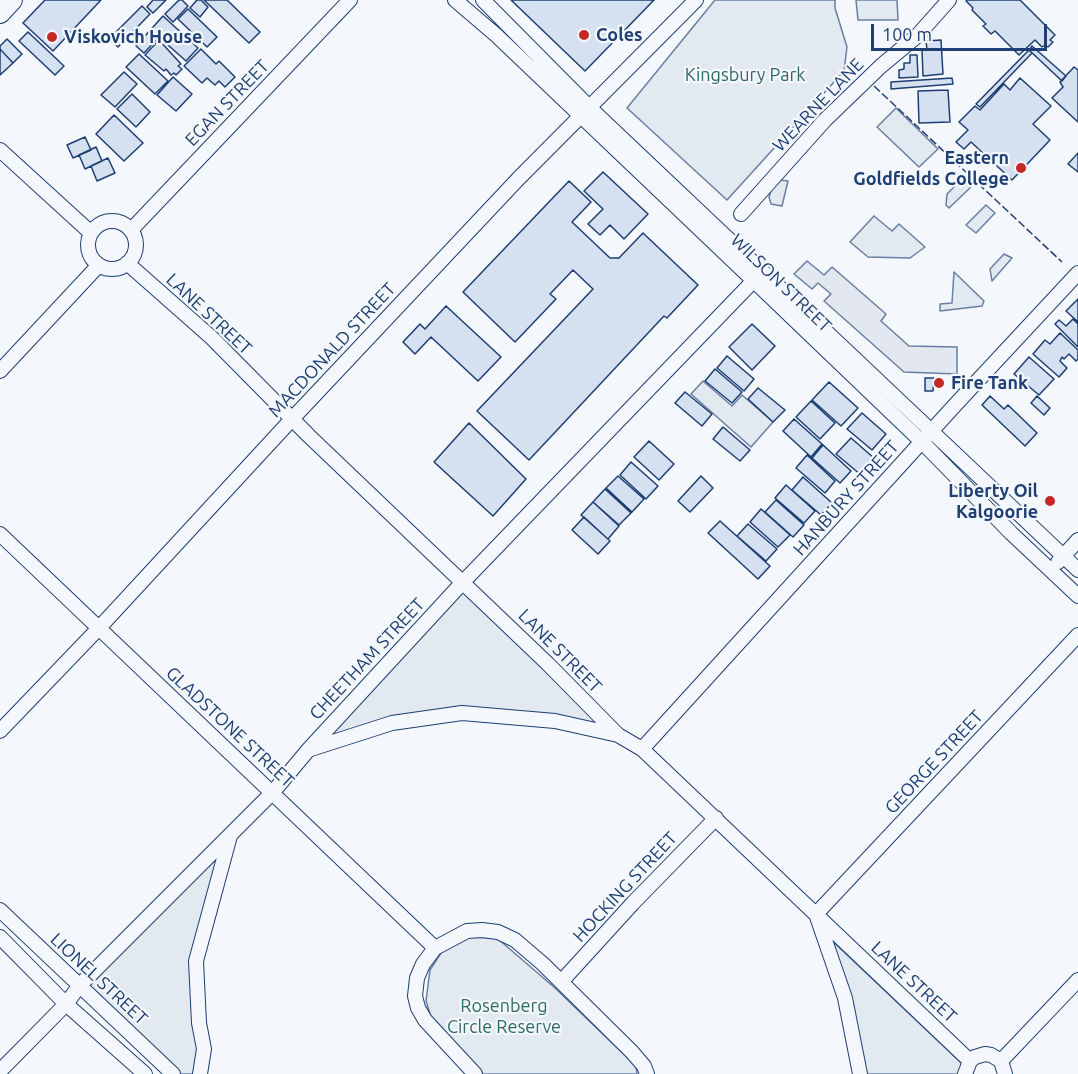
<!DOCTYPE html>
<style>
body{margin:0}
#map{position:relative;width:1078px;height:1074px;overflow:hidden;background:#f4f7fb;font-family:Ubuntu,sans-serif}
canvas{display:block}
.scale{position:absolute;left:871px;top:24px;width:176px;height:27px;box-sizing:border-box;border:3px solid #1d3f73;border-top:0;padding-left:8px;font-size:18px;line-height:21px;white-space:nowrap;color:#1d3f73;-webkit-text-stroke:4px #f4f7fb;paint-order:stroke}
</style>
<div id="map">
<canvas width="1078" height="1074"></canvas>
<div class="scale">100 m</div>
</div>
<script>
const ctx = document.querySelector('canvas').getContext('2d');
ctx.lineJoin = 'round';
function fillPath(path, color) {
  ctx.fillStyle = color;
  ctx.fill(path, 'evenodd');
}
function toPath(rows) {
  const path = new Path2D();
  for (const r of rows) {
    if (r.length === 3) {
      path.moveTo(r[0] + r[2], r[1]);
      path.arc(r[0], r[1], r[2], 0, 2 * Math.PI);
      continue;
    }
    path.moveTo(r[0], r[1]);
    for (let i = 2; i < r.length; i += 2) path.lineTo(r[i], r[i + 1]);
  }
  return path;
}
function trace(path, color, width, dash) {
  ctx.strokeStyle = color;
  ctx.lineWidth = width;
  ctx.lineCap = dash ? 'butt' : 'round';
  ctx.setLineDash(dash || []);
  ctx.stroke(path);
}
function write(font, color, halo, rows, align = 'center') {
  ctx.font = font + ' Ubuntu,sans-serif';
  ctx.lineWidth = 4.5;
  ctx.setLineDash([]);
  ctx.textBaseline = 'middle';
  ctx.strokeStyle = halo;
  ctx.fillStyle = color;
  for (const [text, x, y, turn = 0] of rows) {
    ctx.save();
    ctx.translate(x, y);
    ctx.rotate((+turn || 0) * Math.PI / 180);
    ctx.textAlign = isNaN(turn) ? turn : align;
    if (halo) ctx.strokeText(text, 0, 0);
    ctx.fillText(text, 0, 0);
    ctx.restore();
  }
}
const green = toPath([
 [715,0,835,0,835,8,847,47,844,71,727,200,627,108,715,0],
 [856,0,897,0,898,20,858,20,856,0],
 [896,108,938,149,919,167,877,127,896,108],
 [780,180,788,181,782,206,771,204,769,197,772,188,780,180],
 [957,184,966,184,971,187,949,208,946,205,947,194,957,184],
 [986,205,995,213,976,233,966,225,986,205],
 [874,216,892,231,899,224,925,247,910,258,868,257,850,242,874,216],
 [1004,254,1012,258,992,281,990,269,1004,254],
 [954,272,984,301,982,306,940,311,940,304,952,303,954,272],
 [703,381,732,406,742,395,773,422,751,447,691,394,703,381],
 [463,582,618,735,462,713,309,749,463,582],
 [231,835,196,961,200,1074,173,1074,80,985,231,835],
 [464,937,497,938,555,988,636,1066,637,1074,483,1074,431,1017,426,1001,430,970,441,953,464,937],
 [828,937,973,1074,863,1074,828,937]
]);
fillPath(green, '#e3e9f0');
trace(green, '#687fa3', 1.5);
const parking = toPath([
 [807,261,824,275,832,267,886,314,881,321,909,346,957,347,957,374,904,372,824,301,831,294,818,283,812,289,794,274,807,261]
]);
fillPath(parking, '#e3e8f0');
trace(parking, '#687fa3', 1.5);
const building = toPath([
 [45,0,101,0,53,51,23,23,45,0],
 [153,0,166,0,153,13,147,7,153,0],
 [179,0,182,0,188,6,173,22,165,14,179,0],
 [197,0,201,0,208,7,200,17,190,8,197,0],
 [204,0,227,0,260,32,249,43,204,0],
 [511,0,654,0,585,71,511,0],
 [967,0,1020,0,1055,35,1050,40,1053,42,1048,47,1045,45,1042,47,1035,40,1019,55,995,31,991,34,983,26,986,24,972,10,973,8,966,1,967,0],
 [142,6,150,14,118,47,109,39,142,6],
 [188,9,217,37,207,47,178,19,188,9],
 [163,16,198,48,186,61,159,37,144,53,136,46,163,16],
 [28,32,64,66,55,75,19,41,28,32],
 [7,39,22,54,13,63,0,49,0,46,7,39],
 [159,40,181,64,178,66,182,69,176,75,174,73,171,75,166,69,164,71,145,55,159,40],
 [941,40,943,74,923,76,922,50,927,50,926,41,941,40],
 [1032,46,1066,76,1062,81,1029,50,1032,46],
 [0,49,13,63,0,75,0,49],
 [201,49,216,64,219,61,235,77,225,87,219,81,215,85,207,78,202,83,184,66,201,49],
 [1029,50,1032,53,980,107,976,104,1029,50],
 [139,54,168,81,155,94,126,67,139,54],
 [910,55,917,55,918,77,899,78,899,70,904,69,904,63,910,63,910,55],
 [1074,67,1078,70,1078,122,1052,98,1063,87,1060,82,1074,67],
 [124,72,137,84,115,107,101,95,124,72],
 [173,77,192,94,176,111,157,95,173,77],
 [952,78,953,84,891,89,891,82,952,78],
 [1020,78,1051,106,1033,124,1050,140,1012,180,971,142,964,149,956,142,968,130,959,122,975,106,980,110,1004,84,1010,90,1020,78],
 [948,90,950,122,919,123,918,91,948,90],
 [132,94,150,112,136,127,117,109,132,94],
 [114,115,143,143,124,161,96,134,114,115],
 [85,137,91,150,73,158,67,145,85,137],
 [96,147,102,161,85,169,79,155,96,147],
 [1078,153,1078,172,1068,164,1078,153],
 [108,158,115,173,97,181,91,166,108,158],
 [603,172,648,214,624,239,610,225,600,235,588,224,603,209,584,191,603,172],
 [569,181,591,202,572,222,610,258,619,258,643,233,698,285,667,318,664,316,529,460,477,411,593,289,573,270,550,294,556,299,515,342,463,292,569,181],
 [1078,299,1078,322,1066,311,1078,299],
 [446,306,501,357,478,381,431,337,415,354,403,342,420,324,425,329,446,306],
 [1073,319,1078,324,1078,347,1055,324,1059,320,1066,326,1073,319],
 [752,324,775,346,752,370,729,347,752,324],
 [1060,333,1078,350,1078,359,1076,361,1069,354,1064,359,1062,357,1060,361,1067,368,1059,377,1033,354,1045,340,1050,344,1060,333],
 [727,356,754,379,744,391,717,368,727,356],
 [1029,357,1054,379,1039,395,1014,374,1029,357],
 [715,369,742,392,732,403,705,381,715,369],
 [925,378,934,378,933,391,925,391,925,378],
 [829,382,858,408,841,426,812,400,829,382],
 [758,388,785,410,773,422,748,399,758,388],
 [685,392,712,414,702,426,675,403,685,392],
 [990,396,1004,409,1008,405,1037,433,1025,446,982,405,990,396],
 [1037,396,1050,408,1044,415,1031,403,1037,396],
 [811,401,835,423,820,439,796,417,811,401],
 [862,413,886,434,872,450,847,429,862,413],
 [794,419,822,444,811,457,783,431,794,419],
 [469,423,526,479,493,516,434,462,469,423],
 [723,427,750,450,740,461,713,439,723,427],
 [851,438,875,459,861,475,836,454,851,438],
 [649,441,674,464,659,480,634,457,649,441],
 [823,445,851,471,840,483,812,458,823,445],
 [807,455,835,481,825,493,796,468,807,455],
 [631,462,658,486,646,499,620,475,631,462],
 [618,476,644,499,632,512,606,488,618,476],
 [701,476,713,488,690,512,678,501,701,476],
 [803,477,832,503,821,515,792,490,803,477],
 [786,485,815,511,804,523,775,498,786,485],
 [605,489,631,513,619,525,593,502,605,489],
 [776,500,804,525,793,537,765,512,776,500],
 [593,502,619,526,608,539,581,515,593,502],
 [761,509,790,535,778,547,750,522,761,509],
 [584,517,610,541,598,554,572,530,584,517],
 [720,521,770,566,758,579,708,533,720,521],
 [748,524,777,549,766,561,737,536,748,524]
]);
fillPath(building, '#d5e0f0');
trace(building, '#1d3f73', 1.5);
const minor = toPath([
 [455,0,496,35,753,280,922,442,1011,533,1078,596],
 [483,0,590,108,1078,570],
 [0,150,91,233],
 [741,214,825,120,881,66,917,36,949,0],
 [112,245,24],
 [131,230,350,0],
 [127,263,212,338,309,436,548,664,618,735,642,749,970,1061],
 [0,371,99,265],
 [0,534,435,948],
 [1058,562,1078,540],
 [0,731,99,628,292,419,519,178,696,0],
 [311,749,392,723,462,713,555,721,618,735],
 [642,749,956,404,1078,273],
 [0,910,173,1074],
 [0,937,66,1004,145,1074],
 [561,982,633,903,716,818],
 [1001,1061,1078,980],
 [0,1071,66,1004,80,985,273,792,309,749,463,582,762,272],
 [200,1074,204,1049,199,1023,196,961,230,836],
 [475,1074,425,1020,418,1008,415,996,417,978,423,964,435,948,467,931,482,930,498,932,515,940,543,964,632,1052,644,1066,647,1074],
 [860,1074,845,998,816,914,1078,635],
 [965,1074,970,1061,975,1057,985,1054,991,1055,1001,1061,1005,1074]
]);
const highway = toPath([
 [0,13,12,0]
]);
trace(minor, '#1d3f73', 16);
trace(highway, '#1d3f73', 22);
trace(minor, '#f4f7fb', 14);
trace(highway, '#f4f7fb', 20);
trace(toPath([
 [874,86,1062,262]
]), '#1d3f73', 1.5, [8, 3]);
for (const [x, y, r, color] of [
 [584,35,6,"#c62828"],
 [52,37,6,"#c62828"],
 [1021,168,6,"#c62828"],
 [939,383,6,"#c62828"],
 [1050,501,6,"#c62828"]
]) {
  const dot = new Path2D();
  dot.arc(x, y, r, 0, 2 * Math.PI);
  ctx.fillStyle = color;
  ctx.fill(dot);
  trace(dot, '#f4f7fb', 2);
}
write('bold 18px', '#1d3f73', '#f4f7fb', [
 ["Coles",596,35],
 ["Viskovich House",64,37],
 ["Eastern",1009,158,"right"],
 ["Goldfields College",1009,179,"right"],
 ["Fire Tank",951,383],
 ["Liberty Oil",1038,491,"right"],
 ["Kalgoorie",1038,512,"right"]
], 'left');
write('18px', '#2c6c60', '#f4f7fb', [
 ["Kingsbury Park",745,75],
 ["Rosenberg",504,1006],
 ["Circle Reserve",504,1027]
]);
write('18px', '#1d3f73', '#f4f7fb', [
 ["EGAN STREET",227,103,-46],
 ["WEARNE LANE",818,105,-46],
 ["WILSON STREET",781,283,44],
 ["LANE STREET",209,314,43],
 ["MACDONALD STREET",332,350,-47],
 ["HANBURY STREET",846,498,-48],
 ["LANE STREET",560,651,45],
 ["CHEETHAM STREET",367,659,-47],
 ["GLADSTONE STREET",230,727,43],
 ["GEORGE STREET",934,762,-47],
 ["HOCKING STREET",625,887,-47],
 ["LIONEL STREET",99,979,43],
 ["LANE STREET",914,982,43]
]);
</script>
